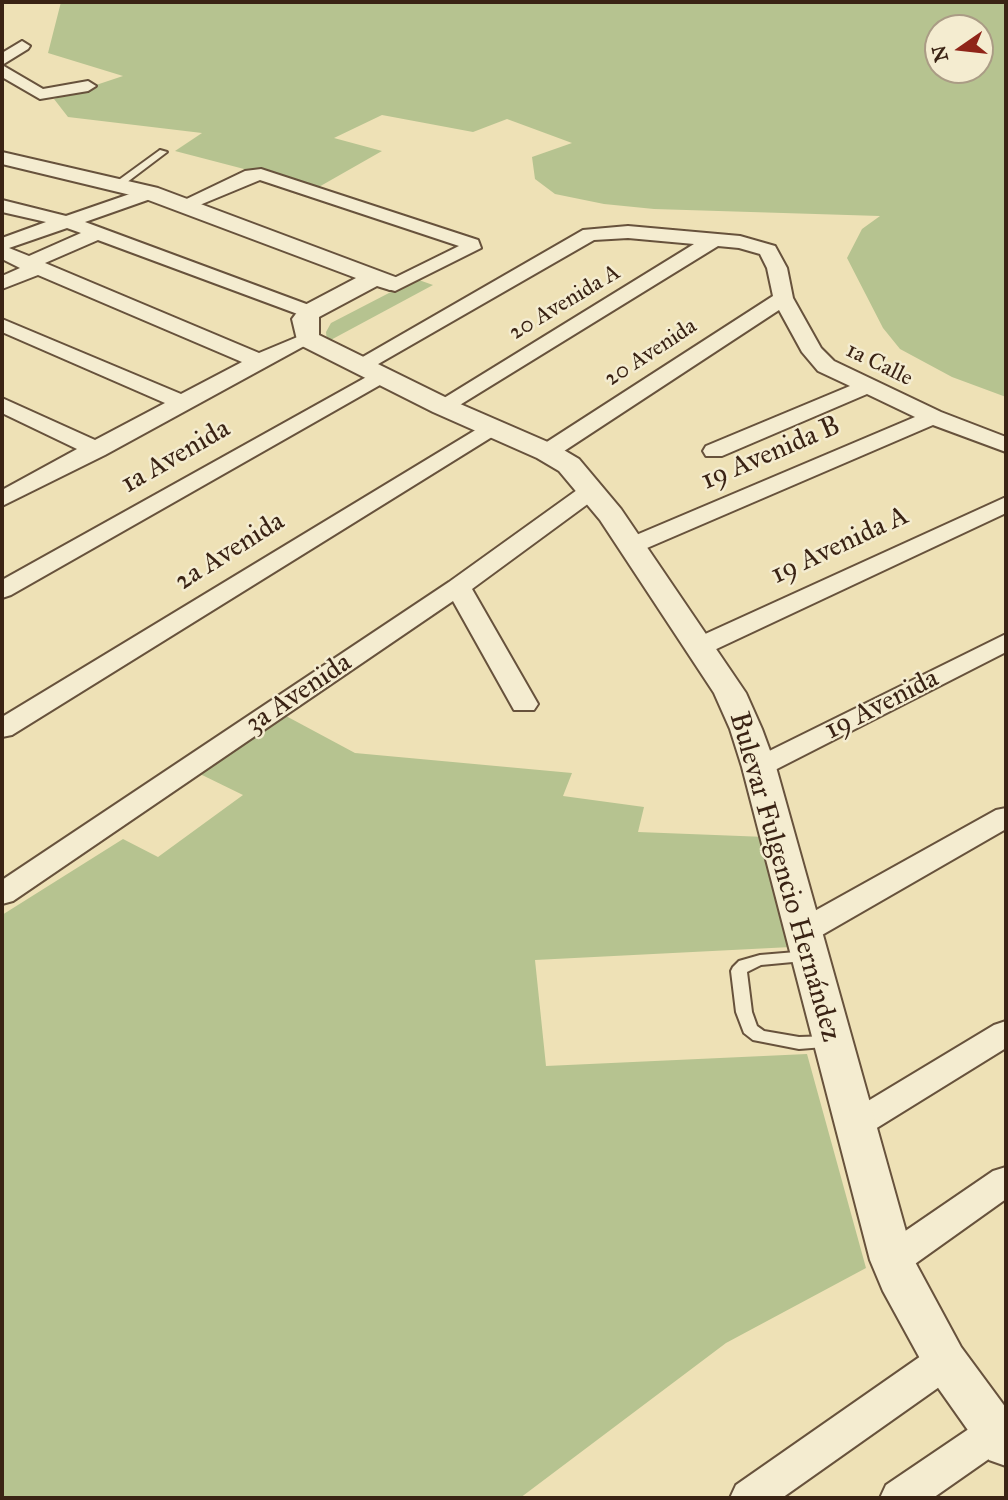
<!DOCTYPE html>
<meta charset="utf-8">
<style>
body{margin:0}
#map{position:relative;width:1008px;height:1500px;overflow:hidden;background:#eee1b6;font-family:"IM FELL Great Primer",serif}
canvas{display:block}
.frame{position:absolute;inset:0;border:4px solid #3a2314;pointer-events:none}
.north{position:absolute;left:924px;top:14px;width:70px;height:70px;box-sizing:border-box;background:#f4ecd0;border:2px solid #aa9c85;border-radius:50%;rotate:256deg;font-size:19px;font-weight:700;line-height:28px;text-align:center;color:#3a2314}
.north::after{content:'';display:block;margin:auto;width:24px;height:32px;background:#8f2418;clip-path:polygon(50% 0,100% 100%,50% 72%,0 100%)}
</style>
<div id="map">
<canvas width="1008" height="1500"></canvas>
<div class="frame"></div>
<div class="north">N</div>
</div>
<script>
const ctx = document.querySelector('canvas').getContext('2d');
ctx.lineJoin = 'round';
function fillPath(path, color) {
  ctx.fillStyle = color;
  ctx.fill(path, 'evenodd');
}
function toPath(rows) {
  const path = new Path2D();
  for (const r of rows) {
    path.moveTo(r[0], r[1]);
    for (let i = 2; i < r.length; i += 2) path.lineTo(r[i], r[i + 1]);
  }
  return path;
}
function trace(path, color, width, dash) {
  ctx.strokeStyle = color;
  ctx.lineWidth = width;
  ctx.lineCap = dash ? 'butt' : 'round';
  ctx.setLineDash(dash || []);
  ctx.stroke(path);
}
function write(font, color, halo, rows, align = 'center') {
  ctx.font = font + ' "IM FELL Great Primer",serif';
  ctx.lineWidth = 5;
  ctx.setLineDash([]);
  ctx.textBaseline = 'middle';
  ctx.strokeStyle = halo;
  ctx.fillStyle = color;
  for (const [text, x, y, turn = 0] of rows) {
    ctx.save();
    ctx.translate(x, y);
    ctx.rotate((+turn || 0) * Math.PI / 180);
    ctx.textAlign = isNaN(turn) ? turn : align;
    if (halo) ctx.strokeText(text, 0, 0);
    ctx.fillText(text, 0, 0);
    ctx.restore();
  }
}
fillPath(toPath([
 [61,2,1006,2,1006,397,952,377,900,349,883,328,847,258,862,229,880,216,654,209,604,204,555,194,535,179,532,157,572,143,507,119,473,132,382,115,334,138,382,151,317,188,175,151,202,133,68,117,54,99,123,76,48,53],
 [938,28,980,28,980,70,938,70],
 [416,279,433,285,327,342,326,332,331,323],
 [286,716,355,753,572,773,563,796,644,807,638,832,766,837,791,947,535,960,546,1066,807,1054,866,1268,726,1343,520,1498,2,1498,2,915,123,839,158,857,243,795,200,774]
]), '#b6c390');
const service = toPath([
 [160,150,167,152,122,186,116,186,116,182,160,150],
 [808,951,814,952,816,956,814,960,761,965,747,972,752,1012,757,1026,764,1031,799,1037,831,1036,837,1038,839,1042,837,1046,799,1049,753,1040,744,1033,736,1012,731,971,733,967,739,961,760,955,808,951]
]);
const minor = toPath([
 [22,41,30,46,28,49,2,65,2,53,22,41],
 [2,65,43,89,88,81,96,86,88,91,40,99,2,77,2,65],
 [261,169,478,240,481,248,395,291,388,289,385,285,388,281,459,246,260,180,190,209,183,211,174,205,245,171,261,169],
 [150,187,159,193,156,197,85,222,317,308,320,312,317,316,303,316,98,240,45,263,259,353,307,333,317,339,105,455,2,506,2,490,77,449,2,413,2,398,95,440,165,403,2,332,2,319,181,394,242,362,38,275,2,289,2,276,20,268,2,259,2,238,46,222,2,212,2,200,66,216,150,187],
 [67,228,81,233,29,256,9,248,67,228],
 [628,226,740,236,775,246,787,268,793,298,821,348,834,361,941,412,1006,437,1006,452,933,425,640,551,622,551,619,546,622,541,915,417,867,394,722,456,706,456,703,451,706,446,850,386,818,371,802,352,779,310,555,457,539,457,536,452,539,447,773,296,767,268,760,254,739,248,718,246,450,411,442,413,431,406,694,244,628,238,594,240,366,371,358,372,347,366,583,230,628,226],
 [379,370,390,376,387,381,11,595,2,598,2,580,379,370],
 [492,420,500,422,503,427,500,432,12,735,2,737,2,717,492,420],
 [592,483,600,485,604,490,600,495,472,589,538,704,534,710,514,710,453,601,13,901,2,904,2,880,449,582,584,485,592,483],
 [1006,497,1006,513,710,652,701,654,692,652,688,646,692,640,1006,497],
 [1006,634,1006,652,769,773,759,776,749,773,745,767,749,761,1006,634],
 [1006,808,1006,829,815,939,804,942,793,939,788,931,793,923,996,810,1006,808],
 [1006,1021,1006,1048,867,1134,855,1138,843,1134,838,1125,843,1116,994,1025,1006,1021],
 [1006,1167,1006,1199,905,1271,892,1275,879,1271,874,1260,879,1249,993,1171,1006,1167],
 [945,1345,959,1349,964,1361,959,1373,782,1498,730,1498,736,1485,931,1349,945,1345],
 [996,1415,1006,1418,1006,1447,933,1498,880,1498,886,1485,982,1420,996,1415]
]);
const tertiary = toPath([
 [2,152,158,188,398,278,402,283,398,288,390,290,377,286,319,317,319,335,451,400,557,446,579,459,621,509,746,693,762,729,776,767,914,1260,961,1347,1006,1408,1006,1466,989,1460,929,1375,883,1291,870,1260,742,767,730,729,714,693,600,520,559,471,537,458,433,412,298,344,292,319,301,307,356,278,143,198,2,164,2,152]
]);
trace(service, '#67523c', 4);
trace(minor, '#67523c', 4);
trace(tertiary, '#67523c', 4);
fillPath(service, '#f4ecd0');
fillPath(minor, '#f4ecd0');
fillPath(tertiary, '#f4ecd0');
write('23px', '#3a2314', '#f4ecd0', [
 ["20 Avenida A",565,303,-31],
 ["20 Avenida",651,353,-33],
 ["1a Calle",879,365,26]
]);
write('28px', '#3a2314', '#f4ecd0', [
 ["19 Avenida B",771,454,-23],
 ["1a Avenida",176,457,-30],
 ["19 Avenida A",840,546,-25],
 ["2a Avenida",230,552,-32],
 ["3a Avenida",299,694,-34],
 ["19 Avenida",882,705,-27],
 ["Bulevar Fulgencio Hernández",784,877,74]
]);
</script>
